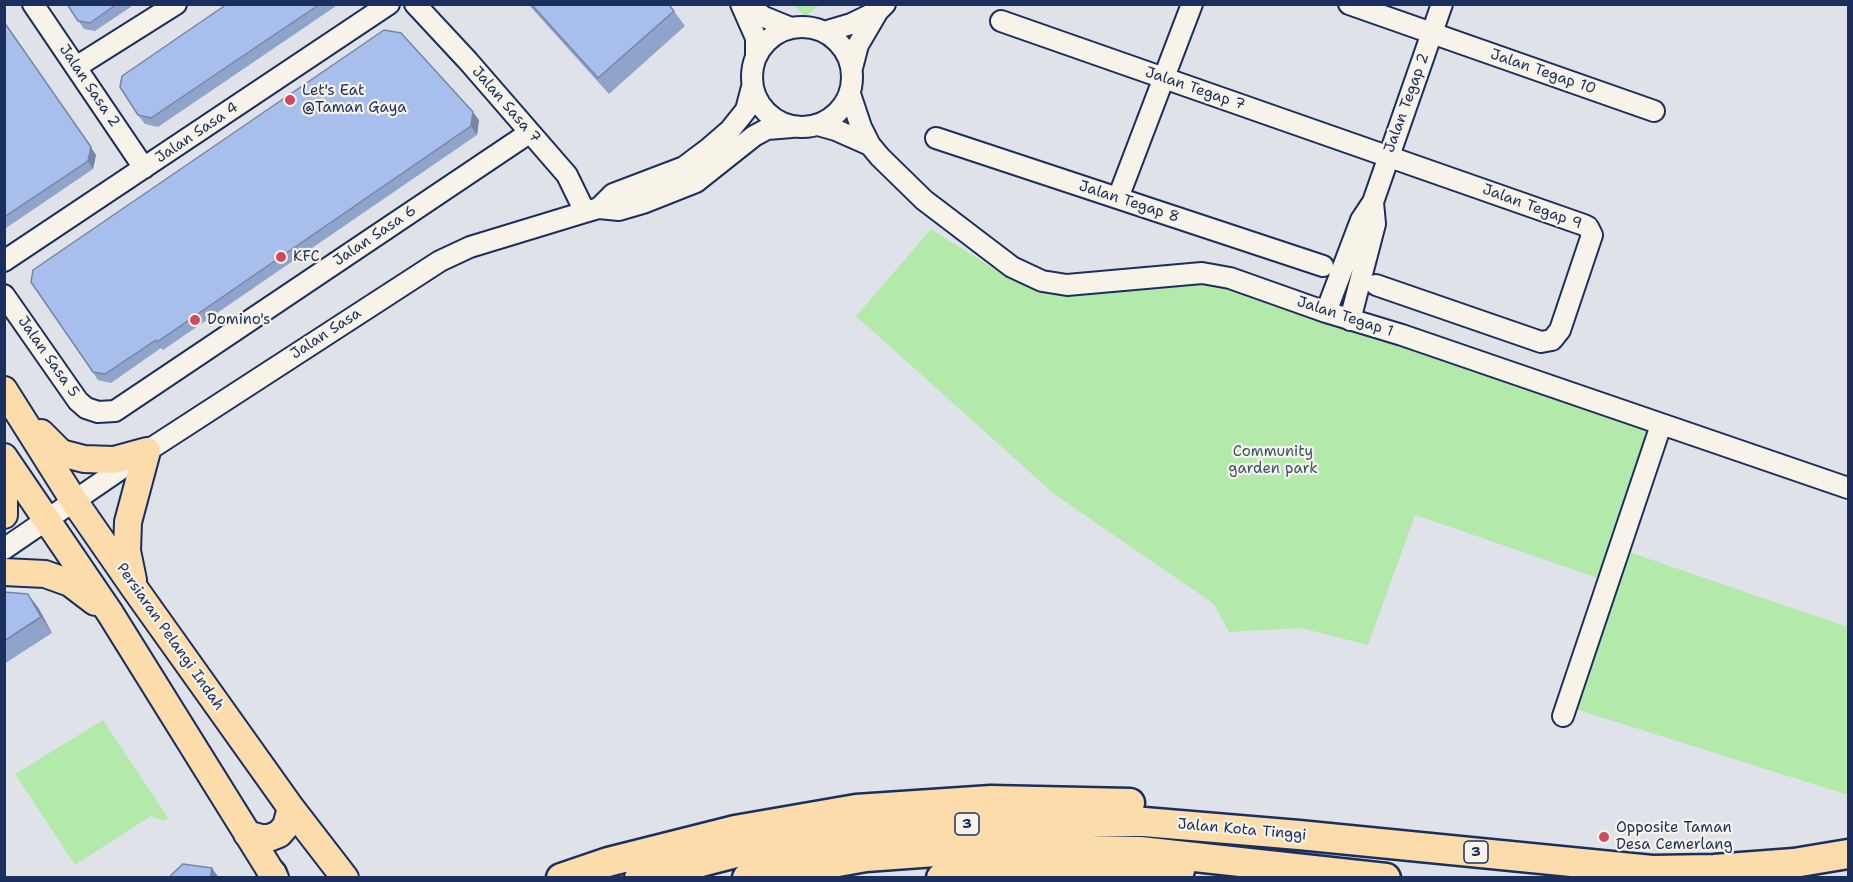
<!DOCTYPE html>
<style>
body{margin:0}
#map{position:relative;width:1853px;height:882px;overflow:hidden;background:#dfe3e9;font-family:"Shantell Sans",sans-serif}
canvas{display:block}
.frame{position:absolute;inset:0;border:6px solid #1b2f5e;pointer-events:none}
</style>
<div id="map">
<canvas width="1853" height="882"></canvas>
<div class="frame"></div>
</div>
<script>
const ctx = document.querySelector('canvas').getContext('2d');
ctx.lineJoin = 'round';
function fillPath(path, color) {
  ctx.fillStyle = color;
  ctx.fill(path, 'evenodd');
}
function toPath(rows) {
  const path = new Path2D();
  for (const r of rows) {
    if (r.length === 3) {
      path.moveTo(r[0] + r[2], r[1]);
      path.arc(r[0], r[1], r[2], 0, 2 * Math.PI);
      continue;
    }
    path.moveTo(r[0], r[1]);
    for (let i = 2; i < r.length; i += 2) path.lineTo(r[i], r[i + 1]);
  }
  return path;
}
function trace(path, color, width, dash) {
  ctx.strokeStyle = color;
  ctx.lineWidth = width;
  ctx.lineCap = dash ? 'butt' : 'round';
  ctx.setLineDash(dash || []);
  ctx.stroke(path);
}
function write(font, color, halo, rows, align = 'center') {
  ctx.font = font + ' "Shantell Sans",sans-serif';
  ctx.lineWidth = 4.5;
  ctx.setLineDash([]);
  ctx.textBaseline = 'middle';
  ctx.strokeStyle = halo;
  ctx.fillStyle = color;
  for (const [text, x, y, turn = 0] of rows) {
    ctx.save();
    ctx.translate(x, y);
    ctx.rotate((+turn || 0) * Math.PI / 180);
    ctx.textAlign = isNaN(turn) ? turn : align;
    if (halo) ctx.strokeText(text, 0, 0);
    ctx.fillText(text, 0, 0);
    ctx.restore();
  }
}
fillPath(toPath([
 [794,5,820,5,805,16],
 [931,229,1002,274,1039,290,1072,292,1202,283,1249,293,1651,428,1601,579,1415,515,1368,645,1301,628,1229,632,1214,604,1054,494,856,316],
 [1626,551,1848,627,1848,795,1575,709],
 [103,720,168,818,164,821,151,816,75,865,15,774]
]), '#b3eaac');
const minor = toPath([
 [33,4,144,168],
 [415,4,468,61,567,175,585,212],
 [741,4,756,38,756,57],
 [746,4,764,17,791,28],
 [1349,4,1654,111],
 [1001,21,1584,225,1588,227,1592,235,1560,330,1552,340,1541,342,1376,285],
 [802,77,50],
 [824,32,851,24,878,11],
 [76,67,176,4],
 [852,68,858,45,878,11,885,4],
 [850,94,861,127,870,145,880,157,924,200,1012,267,1042,281,1067,285,1202,273,1230,278,1326,312,1402,335,1848,488],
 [818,125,836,130,870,145],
 [936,138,1323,266],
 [1118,198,1192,4],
 [599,208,613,194,684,167,708,149,730,130,746,110,752,87],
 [4,261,389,4],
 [4,295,78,401,86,408,98,412,115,411,529,133],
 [1326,312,1361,220,1373,202,1442,4],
 [1350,320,1375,224,1373,202],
 [4,549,147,451,440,261,470,247,585,212,599,208,619,210,643,203,696,182,754,136,767,129,792,127],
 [1563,716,1661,425]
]);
const major = toPath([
 [4,390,74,501,135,589,291,808,345,878],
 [41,433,61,453,84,459,114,460,147,451],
 [4,457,110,613,275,878],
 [4,491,4,515],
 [4,572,45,574,70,583,95,602],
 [133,580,127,551,128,522,147,451],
 [247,834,261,838,269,838,279,834,286,826,291,808]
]);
const highway = toPath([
 [272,874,273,878],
 [561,878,608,862,735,830,856,809,991,800,1130,803],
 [639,878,736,853,858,833,988,822,1144,822,1299,835,1652,870,1714,869,1794,863,1848,854],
 [747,878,866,857,990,848,1140,851,1386,878],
 [941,878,993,873,1180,870]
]);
trace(minor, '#1b2f5e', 24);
trace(major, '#1b2f5e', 30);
trace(highway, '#1b2f5e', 33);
trace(minor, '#f7f3e8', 20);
trace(major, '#fddcac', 26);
trace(highway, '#fddcac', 28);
fillPath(toPath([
 [67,4,135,4,95,31,84,29],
 [227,4,339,4,158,127,145,124,138,115],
 [528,4,668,4,674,11,685,26,609,94],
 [4,22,96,155,93,169,6,228,4,228],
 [479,120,477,135,163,350,161,348,111,383,98,380,31,282],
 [4,592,28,594,39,609,52,633,4,664]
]), '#90a3cb');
fillPath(toPath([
 [4,22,96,155,93,169,88,161],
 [473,112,479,120,477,135,471,126],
 [28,594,39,609,52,633,41,617],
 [212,868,219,878,210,878]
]), '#7685a5');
const building = toPath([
 [67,4,117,4,90,23,78,21,67,4],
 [227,4,320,4,151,118,138,115,120,87,122,76,227,4],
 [531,4,668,4,674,11,598,78,531,4],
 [4,22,91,147,88,161,4,217,4,22],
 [384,30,401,33,473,112,471,126,157,342,156,340,105,374,93,372,31,282,33,270,384,30],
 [4,592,28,594,41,617,4,641,4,592],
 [183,864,212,868,210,878,171,878,171,875,183,864]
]);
fillPath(building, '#a8beec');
trace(building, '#7685a5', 1.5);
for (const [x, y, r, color] of [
 [290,100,6,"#d1495b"],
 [281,257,6,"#d1495b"],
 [195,320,6,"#d1495b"],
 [1604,837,6,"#d1495b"]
]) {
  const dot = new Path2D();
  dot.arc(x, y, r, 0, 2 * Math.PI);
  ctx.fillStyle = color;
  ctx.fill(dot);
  trace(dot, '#f7f3e8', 2);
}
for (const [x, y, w] of [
 [967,824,24],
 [1476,852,24]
]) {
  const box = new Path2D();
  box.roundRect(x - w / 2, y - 11, w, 22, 4.5);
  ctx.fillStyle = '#f7f3e8';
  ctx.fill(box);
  trace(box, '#1b2f5e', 1.5);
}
write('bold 14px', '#1b2f5e', null, [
 ["3",967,824],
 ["3",1476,852]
]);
write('15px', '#1b2f5e', '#f7f3e8', [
 ["Jalan Tegap 10",1543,72,19],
 ["Jalan Sasa 2",89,86,56],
 ["Jalan Tegap 7",1195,89,19],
 ["Jalan Tegap 2",1407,103,-70],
 ["Jalan Sasa 7",506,105,49],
 ["Jalan Sasa 4",197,133,-34],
 ["Jalan Tegap 8",1129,202,18],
 ["Jalan Tegap 9",1532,207,20],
 ["Jalan Sasa 6",375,236,-34],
 ["Jalan Tegap 1",1345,317,18],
 ["Jalan Sasa",326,334,-33],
 ["Jalan Sasa 5",48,357,55],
 ["Persiaran Pelangi Indah",170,637,55],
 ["Jalan Kota Tinggi",1242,830,5]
]);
write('15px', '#1b2f5e', '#f7f3e8', [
 ["Let's Eat",302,91],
 ["@Taman Gaya",302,108],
 ["KFC",293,257],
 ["Domino's",207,320],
 ["Opposite Taman",1616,828],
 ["Desa Cemerlang",1616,845]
], 'left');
write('15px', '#39546e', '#f7f3e8', [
 ["Community",1273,452],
 ["garden park",1273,469]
]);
</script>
